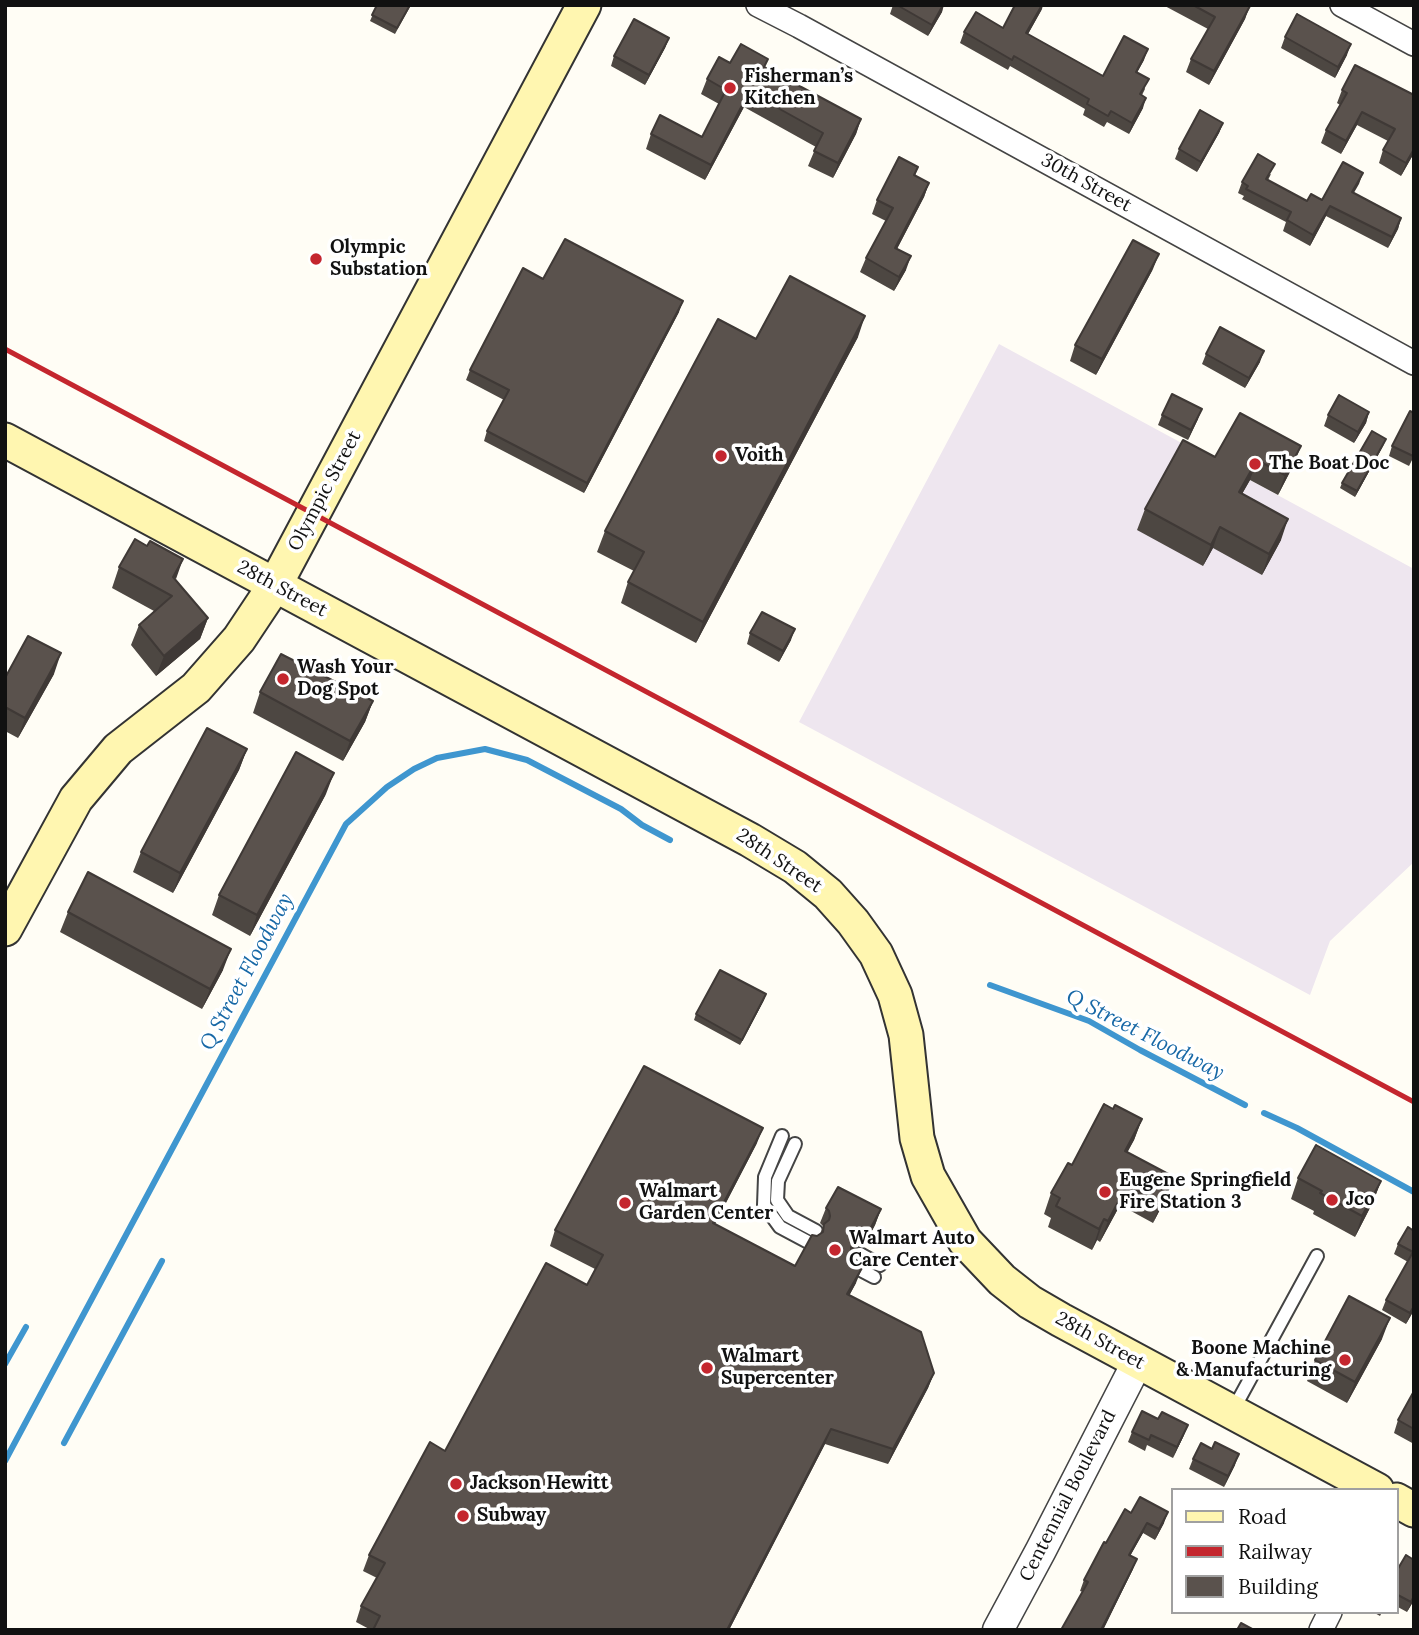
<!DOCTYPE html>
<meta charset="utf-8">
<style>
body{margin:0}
#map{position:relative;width:1419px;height:1635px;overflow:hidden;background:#fffdf5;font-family:Lora,serif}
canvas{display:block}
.frame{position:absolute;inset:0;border:7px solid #111;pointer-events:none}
.legend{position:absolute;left:1171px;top:1488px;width:228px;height:126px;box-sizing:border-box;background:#fff;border:2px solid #a0a0a0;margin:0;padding:9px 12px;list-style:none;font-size:21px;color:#111}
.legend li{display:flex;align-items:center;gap:14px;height:35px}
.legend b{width:35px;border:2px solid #a0a0a0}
</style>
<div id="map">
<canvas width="1419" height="1635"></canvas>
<div class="frame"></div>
<ul class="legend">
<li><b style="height:9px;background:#fff6b0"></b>Road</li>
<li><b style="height:9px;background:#c4262e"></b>Railway</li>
<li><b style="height:19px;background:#5a524d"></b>Building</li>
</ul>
</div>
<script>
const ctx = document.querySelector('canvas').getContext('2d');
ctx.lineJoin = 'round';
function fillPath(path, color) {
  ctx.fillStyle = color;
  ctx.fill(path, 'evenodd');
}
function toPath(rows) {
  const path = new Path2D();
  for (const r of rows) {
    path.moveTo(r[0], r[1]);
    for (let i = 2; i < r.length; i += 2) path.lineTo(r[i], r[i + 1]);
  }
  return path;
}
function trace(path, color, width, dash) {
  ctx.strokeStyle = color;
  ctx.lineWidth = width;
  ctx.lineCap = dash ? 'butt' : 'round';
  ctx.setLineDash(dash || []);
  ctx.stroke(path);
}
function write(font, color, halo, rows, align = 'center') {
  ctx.font = font + ' Lora,serif';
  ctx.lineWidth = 7;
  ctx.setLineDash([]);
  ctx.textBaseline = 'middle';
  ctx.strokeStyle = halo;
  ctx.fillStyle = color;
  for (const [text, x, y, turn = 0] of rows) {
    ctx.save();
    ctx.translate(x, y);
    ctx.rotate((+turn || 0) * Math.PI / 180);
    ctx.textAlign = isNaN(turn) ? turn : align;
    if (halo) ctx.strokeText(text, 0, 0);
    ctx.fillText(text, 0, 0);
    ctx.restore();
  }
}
fillPath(toPath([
 [999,344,1414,569,1414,862,1330,941,1310,995,799,722]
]), '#eee6ef');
trace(toPath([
 [990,985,1089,1021,1140,1050,1245,1105],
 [1264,1113,1297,1128,1414,1192],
 [5,1364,26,1327],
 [64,1443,162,1261],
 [5,1461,346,824,387,787,414,769,437,758,485,749,527,760,621,809,642,825,670,840]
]), '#3f96cf', 6);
const service = toPath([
 [782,1136,765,1177,764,1205,780,1227,810,1243],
 [795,1144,778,1181,777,1200,788,1216,816,1231],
 [860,1254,880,1265],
 [853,1266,874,1277],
 [1232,1412,1317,1256]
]);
const minor = toPath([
 [758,5,799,26,1414,363],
 [1342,5,1414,44],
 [1321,1630,1330,1612]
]);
const tertiary = toPath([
 [998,1630,1041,1550,1138,1361]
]);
const secondary = toPath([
 [5,440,750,840,795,867,828,894,853,922,876,954,895,995,906,1035,917,1138,928,1176,965,1241,1002,1280,1030,1302,1061,1320,1377,1490],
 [5,929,76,799,118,749,196,688,239,639,275,585,584,5],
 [1396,1500,1414,1510]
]);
trace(service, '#444', 16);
trace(minor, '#444', 26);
trace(tertiary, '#444', 33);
trace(secondary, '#333', 37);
trace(service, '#fff', 12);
trace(minor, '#fff', 23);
trace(tertiary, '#fff', 30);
trace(secondary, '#fff6b0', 33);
trace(toPath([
 [5,349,1414,1102]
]), '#c4262e', 5);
fillPath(toPath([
 [377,5,411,5,395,34,370,21],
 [893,5,944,5,942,12,928,36,890,14],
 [1163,5,1249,5,1245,19,1209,85,1186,72,1191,59,1208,29],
 [1042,9,1028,34,1103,76,1144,60,1137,72,1145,89,1142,95,1143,108,1129,134,1107,122,1104,127,1083,115,1085,109,1010,66,1008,70,960,43,964,32,1003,28],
 [1285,37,1347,55,1335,78,1281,48],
 [669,38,665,48,645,85,611,66,614,56],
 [730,63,765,68,861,119,856,134,833,178,808,166,816,147,744,107,705,180,646,149,651,134,702,137,719,104,701,94,707,79],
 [1342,90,1414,95,1414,153,1401,176,1379,163,1383,150,1388,141,1357,125,1341,154,1321,143,1326,130,1340,105,1337,103],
 [1223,123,1219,133,1197,172,1175,159,1179,149],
 [918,167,915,176,929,183,924,197,897,249,906,270,894,291,860,272,866,258,886,221,872,214,877,200],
 [1363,173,1353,193,1401,218,1398,229,1388,248,1326,216,1310,246,1283,231,1286,222,1242,199,1244,196,1238,193,1242,182,1271,174,1268,180,1307,201,1322,200],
 [1153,269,1096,375,1070,361,1075,345],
 [543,279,679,312,584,493,484,441,487,431,504,400,466,380,470,370],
 [858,337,696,643,621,603,628,582,634,571,597,552,605,531,756,339],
 [1206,354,1260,362,1245,388,1202,364],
 [1369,412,1366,423,1354,443,1324,426,1328,415],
 [1240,413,1293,466,1278,495,1250,480,1242,494,1281,540,1262,575,1213,548,1203,566,1137,530,1145,509,1215,457],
 [1414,413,1414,456,1409,466,1389,456,1392,446],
 [1162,415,1198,419,1188,440,1158,425],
 [1384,444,1355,497,1340,488,1342,483],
 [119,567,176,580,208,618,200,639,156,676,131,645,139,625,154,611,112,588],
 [750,633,791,640,779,662,747,644],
 [54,674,18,738,5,731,5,678],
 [260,692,373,701,365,722,343,761,253,713],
 [247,749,239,770,173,893,133,872,141,852],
 [326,794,250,936,212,915,219,895],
 [68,912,223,970,202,1009,60,932],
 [764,1000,740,1045,694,1020,696,1014],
 [1113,1109,1142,1119,1134,1140,1127,1152,1166,1198,1153,1223,1120,1205,1100,1242,1097,1240,1092,1250,1048,1227,1051,1218,1044,1214,1051,1193],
 [757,1143,715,1224,795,1266,817,1236,820,1234,823,1226,820,1223,826,1208,881,1209,875,1225,864,1246,856,1247,853,1256,856,1283,849,1296,934,1373,928,1388,888,1464,825,1444,729,1630,371,1630,356,1622,361,1606,377,1578,363,1571,369,1555,445,1451,587,1285,595,1269,550,1246,555,1230],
 [1298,1178,1381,1181,1373,1202,1355,1237,1313,1214,1314,1211,1291,1199],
 [1414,1231,1414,1310,1406,1324,1382,1310,1386,1300,1408,1262,1394,1254,1398,1244],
 [1382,1339,1347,1403,1307,1381,1315,1360],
 [1414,1391,1414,1444,1394,1433,1398,1420],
 [1132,1432,1184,1435,1173,1458,1147,1445,1145,1451,1128,1442],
 [1212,1449,1235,1465,1224,1487,1189,1469,1193,1459],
 [1131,1513,1164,1523,1155,1540,1143,1533,1130,1556,1133,1569,1103,1630,1061,1630,1083,1592,1080,1591,1084,1580,1106,1543],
 [1414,1560,1414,1600,1407,1612,1396,1606,1396,1572],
 [1373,1612,1382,1612,1380,1616]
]), '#4d4742');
fillPath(toPath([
 [943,5,942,12,928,36,932,25],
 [1042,5,1043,5,1042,9,1023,43,1026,33],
 [1250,6,1245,19,1209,85,1214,71],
 [669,38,665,48,645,85,649,75],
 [1351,44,1347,55,1335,78,1338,67],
 [1148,49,1144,60,1132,82,1136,72],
 [749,92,744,107,705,180,711,165],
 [1146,98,1143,108,1129,134,1132,123],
 [1362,112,1357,125,1341,154,1346,141],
 [861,119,856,134,833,178,838,163],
 [1223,123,1219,133,1197,172,1201,162],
 [1414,149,1414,153,1401,176,1406,163],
 [1363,173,1359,184,1348,203,1352,192],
 [929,183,924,197,890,262,895,248],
 [1330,206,1326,216,1310,246,1313,235],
 [1401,218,1398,229,1388,248,1392,237],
 [1159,254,1153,269,1096,375,1102,359],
 [911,256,906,270,894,291,899,277],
 [683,301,679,312,584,493,587,483],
 [865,316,858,337,696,643,703,622],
 [1264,351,1260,362,1245,388,1249,378],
 [1202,409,1198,419,1188,440,1191,430],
 [1369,412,1366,423,1354,443,1358,432],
 [1386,439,1384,444,1355,497,1357,491],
 [1301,446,1293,466,1278,495,1285,475],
 [1257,460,1250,480,1231,513,1239,492],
 [1288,519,1281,540,1262,575,1269,554],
 [1220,527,1213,548,1203,566,1211,545],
 [183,559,176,579,173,577],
 [208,618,200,639,156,676,164,656],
 [795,629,791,640,779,662,783,651],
 [61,653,54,674,18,738,25,718],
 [373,701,365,722,343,761,350,741],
 [247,749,239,770,173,893,180,873],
 [334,773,326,794,250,936,257,915],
 [231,949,223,970,202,1009,210,989],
 [766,994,764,1000,740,1045,742,1040],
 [1142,1119,1134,1140,1117,1172,1125,1151],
 [763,1128,757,1143,707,1239,713,1223],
 [1174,1177,1166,1198,1153,1223,1161,1203],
 [1381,1181,1373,1202,1355,1237,1362,1216],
 [1127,1185,1120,1205,1100,1242,1108,1221],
 [881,1209,875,1225,864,1246,856,1247,852,1257,845,1263,851,1247,858,1235],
 [1104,1219,1097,1240,1092,1250,1099,1229],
 [862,1268,856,1283,841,1310,847,1294],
 [1414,1306,1414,1310,1406,1324,1410,1313],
 [1390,1318,1382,1339,1347,1403,1355,1382],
 [934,1373,928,1388,888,1464,893,1449],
 [1188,1425,1184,1435,1173,1458,1177,1447],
 [831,1429,825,1444,729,1630,727,1630],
 [1239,1454,1235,1465,1224,1487,1228,1476],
 [1168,1512,1164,1523,1155,1540,1159,1529],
 [1147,1523,1143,1533,1125,1565,1129,1555],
 [1137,1559,1133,1569,1103,1630,1101,1630],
 [1414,1596,1414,1600,1407,1612,1411,1602]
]), '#3f3936');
const building = toPath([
 [377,5,410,5,397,28,372,15,377,5],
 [897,5,943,5,932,25,897,5],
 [1015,5,1042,5,1026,33,1103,76,1124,36,1148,49,1136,72,1149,79,1140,94,1146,98,1132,123,1111,111,1108,116,1087,104,1089,99,1014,56,1012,60,964,32,976,12,1003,28,1015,5],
 [1193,5,1250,6,1214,71,1191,59,1215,17,1193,5],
 [1297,14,1351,44,1338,67,1285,37,1297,14],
 [634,19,669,38,649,75,614,56,634,19],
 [741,44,768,59,764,67,861,119,838,163,814,151,823,133,749,92,711,165,651,134,660,115,702,137,726,90,707,79,719,57,730,63,741,44],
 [1355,65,1414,95,1414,149,1406,163,1383,150,1395,129,1362,112,1346,141,1326,130,1347,93,1342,90,1355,65],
 [1200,110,1223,123,1201,162,1179,149,1200,110],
 [1258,154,1275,164,1266,179,1307,201,1311,194,1322,200,1343,162,1363,173,1352,192,1401,218,1392,237,1330,206,1313,235,1287,220,1291,212,1246,189,1248,186,1242,182,1258,154],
 [899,157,918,167,914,175,929,183,895,248,911,256,899,277,866,258,893,208,877,200,899,157],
 [565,239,683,301,587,483,487,431,509,390,470,370,523,268,543,279,565,239],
 [1133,240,1159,254,1102,359,1075,345,1133,240],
 [790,276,865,316,703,622,628,582,644,552,605,531,718,319,756,339,790,276],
 [1220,327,1264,351,1249,378,1206,354,1220,327],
 [1172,394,1202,409,1191,430,1162,415,1172,394],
 [1339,395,1369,412,1358,432,1328,415,1339,395],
 [1410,411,1414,413,1414,453,1413,456,1392,446,1410,411],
 [1240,413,1301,446,1285,475,1257,460,1239,492,1288,519,1269,554,1220,527,1211,545,1145,509,1183,440,1215,457,1240,413],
 [1372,431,1386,439,1357,491,1342,483,1372,431],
 [135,539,147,546,150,541,183,559,173,577,208,618,164,656,139,625,172,596,119,567,135,539],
 [762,612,795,629,783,651,750,633,762,612],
 [28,636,61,653,25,718,5,707,5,678,28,636],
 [281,654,373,701,350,741,260,692,281,654],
 [207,728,247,749,180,873,141,852,207,728],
 [296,752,334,773,257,915,219,895,296,752],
 [88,872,231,949,210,989,68,912,88,872],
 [720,970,766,994,742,1040,696,1014,720,970],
 [644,1066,763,1128,713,1223,795,1266,812,1235,817,1236,823,1232,824,1224,829,1220,830,1216,829,1211,826,1208,838,1187,881,1209,869,1231,861,1231,858,1235,858,1242,851,1247,851,1254,855,1258,852,1263,862,1268,847,1294,921,1332,934,1373,893,1449,831,1429,727,1630,373,1630,380,1616,361,1606,385,1563,369,1555,430,1442,445,1451,546,1263,587,1285,603,1255,555,1230,644,1066],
 [1104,1104,1113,1109,1115,1105,1142,1119,1125,1151,1174,1177,1161,1203,1127,1185,1108,1221,1104,1219,1099,1229,1056,1206,1060,1198,1051,1193,1068,1163,1072,1165,1104,1104],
 [1316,1145,1381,1181,1362,1216,1320,1193,1322,1191,1298,1178,1316,1145],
 [1408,1227,1414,1231,1414,1306,1410,1313,1386,1300,1413,1252,1398,1244,1408,1227],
 [1349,1296,1390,1318,1355,1382,1315,1360,1349,1296],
 [1414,1391,1414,1429,1398,1420,1414,1391],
 [1142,1411,1158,1419,1162,1412,1188,1425,1177,1447,1151,1435,1149,1440,1132,1432,1142,1411],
 [1215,1442,1239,1454,1228,1476,1193,1459,1201,1443,1212,1449,1215,1442],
 [1140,1497,1168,1512,1159,1529,1147,1523,1129,1555,1137,1559,1101,1630,1061,1630,1088,1582,1084,1580,1104,1542,1106,1543,1125,1509,1131,1513,1140,1497],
 [1406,1555,1414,1560,1414,1596,1411,1602,1396,1594,1396,1572,1406,1555],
 [1241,1623,1254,1630,1237,1630,1241,1623]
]);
fillPath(building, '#5a524d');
trace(building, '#3f3936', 2);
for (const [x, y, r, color] of [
 [730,88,7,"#c4262e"],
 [316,259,7,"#c4262e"],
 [721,456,7,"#c4262e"],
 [1255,464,7,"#c4262e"],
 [283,679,7,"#c4262e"],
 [1105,1192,7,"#c4262e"],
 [1332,1200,7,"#c4262e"],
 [625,1203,7,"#c4262e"],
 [835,1250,7,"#c4262e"],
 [1345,1360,7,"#c4262e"],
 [707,1368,7,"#c4262e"],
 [456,1484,7,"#c4262e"],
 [463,1516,7,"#c4262e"]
]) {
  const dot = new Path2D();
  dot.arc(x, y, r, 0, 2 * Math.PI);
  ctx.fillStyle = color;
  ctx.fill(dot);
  trace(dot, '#fff', 2.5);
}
write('bold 19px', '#111', '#fff', [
 ["Fisherman’s",744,77],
 ["Kitchen",744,99],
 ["Olympic",330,248],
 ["Substation",330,270],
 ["Voith",735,456],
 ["The Boat Doc",1269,464],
 ["Wash Your",297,668],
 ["Dog Spot",297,690],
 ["Eugene Springfield",1119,1181],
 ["Fire Station 3",1119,1203],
 ["Walmart",639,1192],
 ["Garden Center",639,1214],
 ["Jco",1346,1200],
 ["Walmart Auto",849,1239],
 ["Care Center",849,1261],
 ["Boone Machine",1331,1349,"right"],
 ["& Manufacturing",1331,1371,"right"],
 ["Walmart",721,1357],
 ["Supercenter",721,1379],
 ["Jackson Hewitt",470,1484],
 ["Subway",477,1516]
], 'left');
write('19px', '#111', '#fff', [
 ["30th Street",1086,183,29],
 ["Olympic Street",325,491,-62],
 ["28th Street",282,589,28],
 ["28th Street",779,861,34],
 ["28th Street",1100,1341,29],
 ["Centennial Boulevard",1068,1496,-63]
]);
write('italic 21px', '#1768a6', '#fff', [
 ["Q Street Floodway",247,972,-62],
 ["Q Street Floodway",1145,1035,27]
]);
</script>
